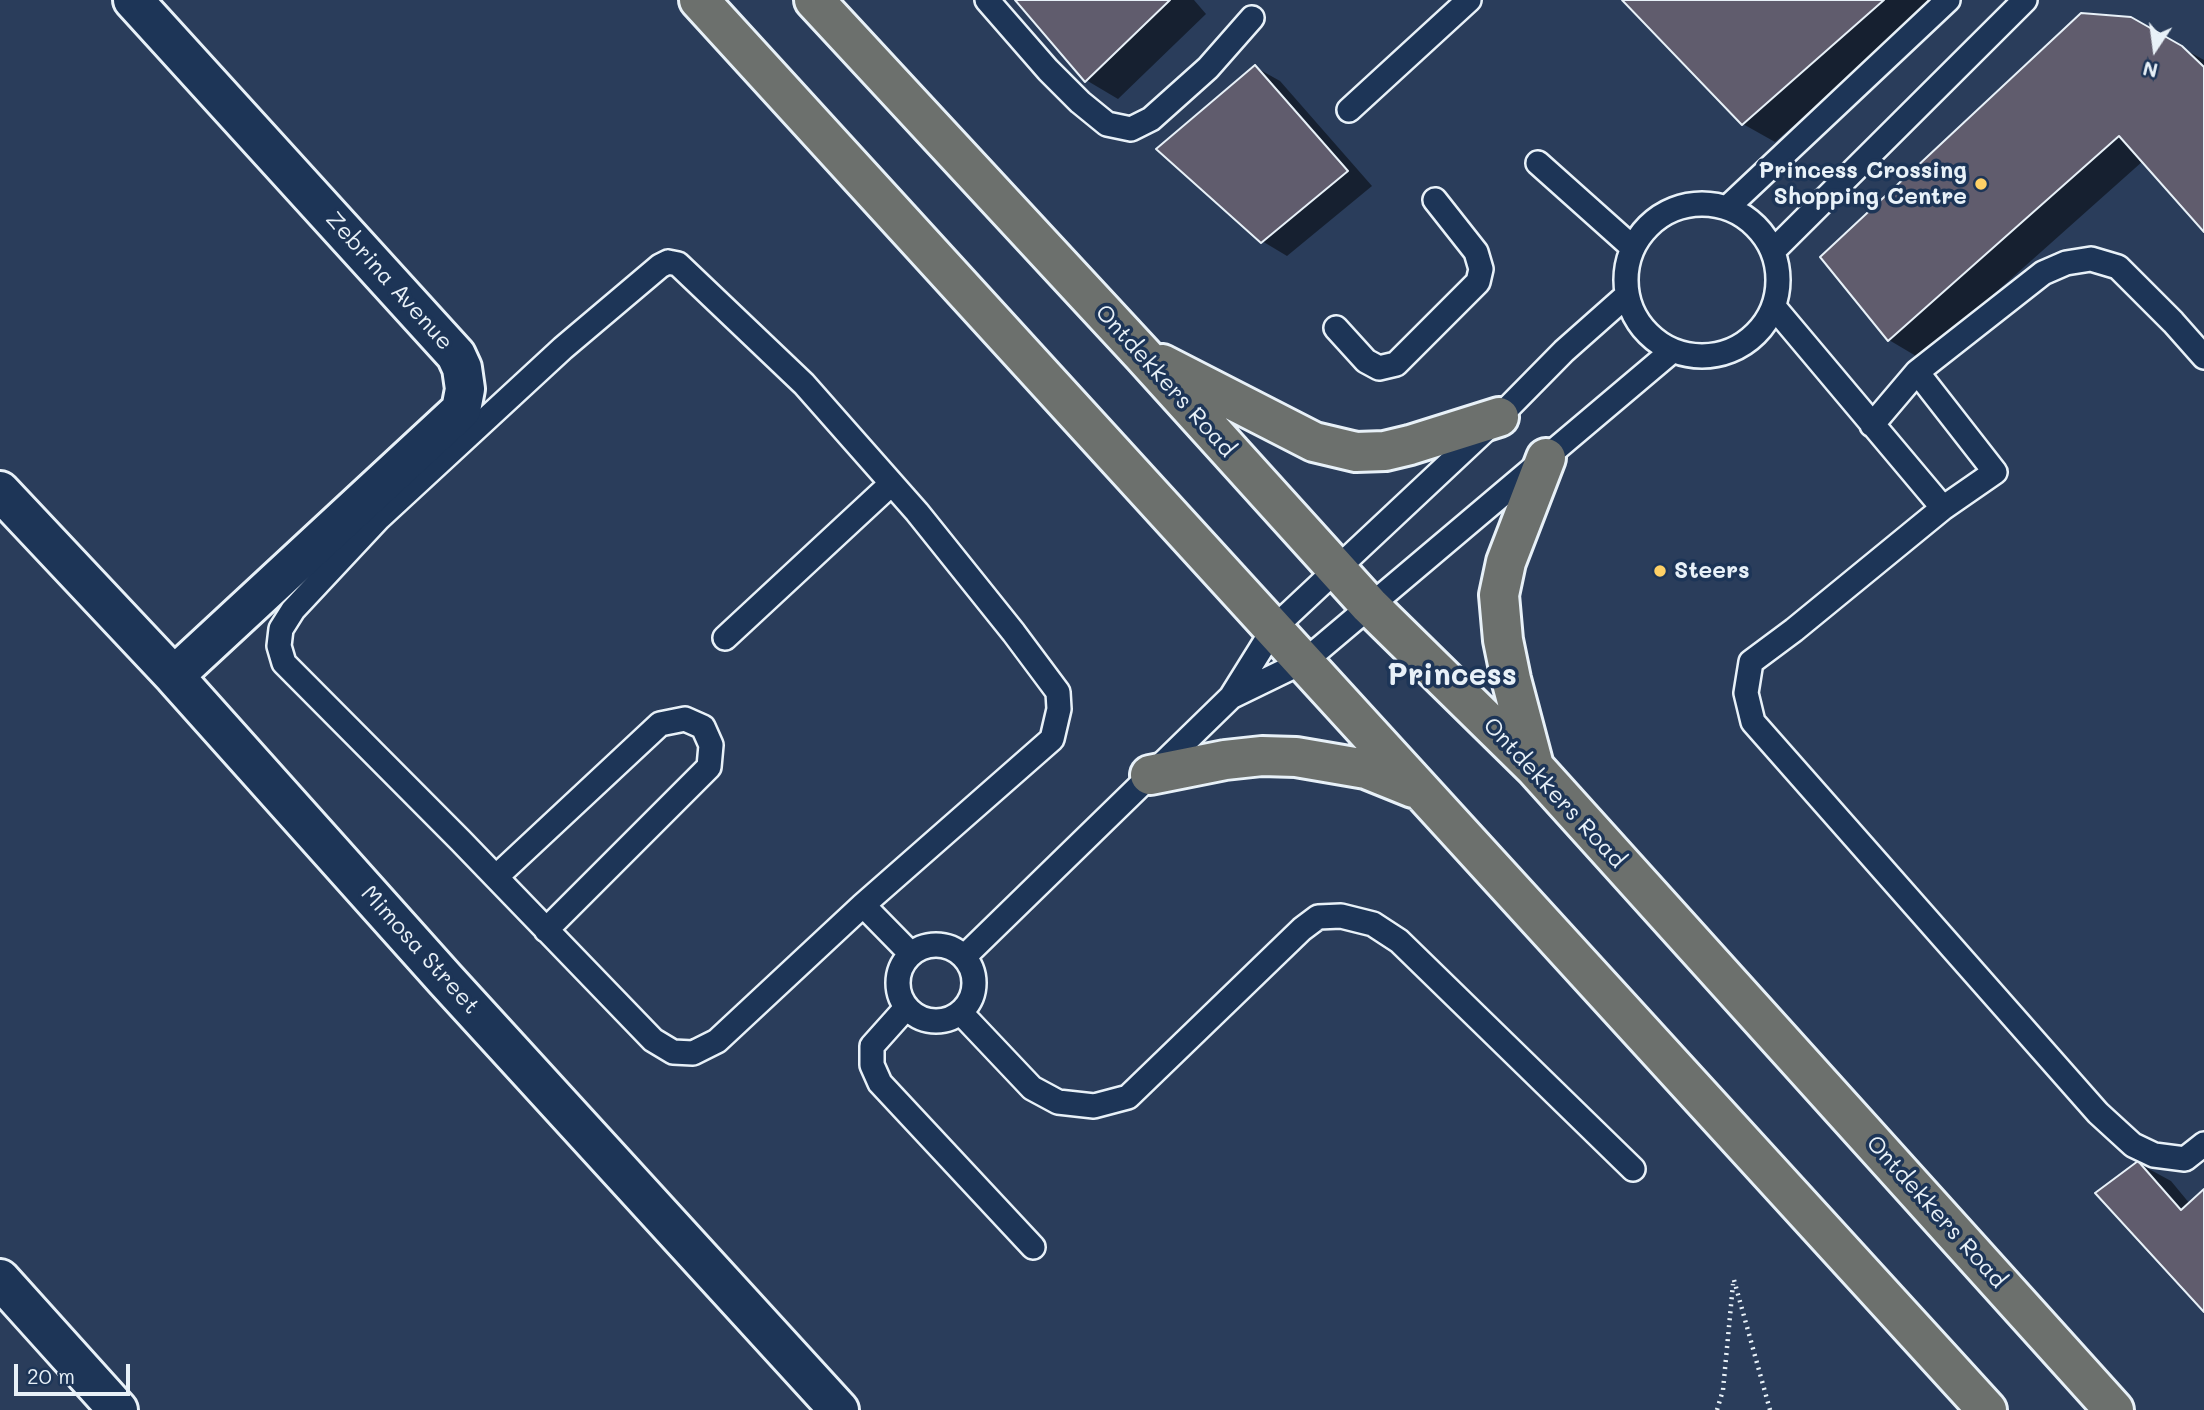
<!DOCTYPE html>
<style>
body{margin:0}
#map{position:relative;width:2204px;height:1410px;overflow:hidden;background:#2a3d5b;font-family:Mali,sans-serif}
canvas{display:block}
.north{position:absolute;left:2120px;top:14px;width:70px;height:70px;-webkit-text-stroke:5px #1d3557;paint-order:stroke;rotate:193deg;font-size:19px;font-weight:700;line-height:28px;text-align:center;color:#e8f1f8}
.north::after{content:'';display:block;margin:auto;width:24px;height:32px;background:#e8f1f8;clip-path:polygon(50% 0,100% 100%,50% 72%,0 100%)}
.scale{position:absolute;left:14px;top:1364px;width:116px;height:32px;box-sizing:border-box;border:4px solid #e8f1f8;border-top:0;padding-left:9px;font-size:21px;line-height:24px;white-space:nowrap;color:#e8f1f8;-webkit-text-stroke:5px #1d3557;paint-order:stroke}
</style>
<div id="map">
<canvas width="2204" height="1410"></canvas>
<div class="north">N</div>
<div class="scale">20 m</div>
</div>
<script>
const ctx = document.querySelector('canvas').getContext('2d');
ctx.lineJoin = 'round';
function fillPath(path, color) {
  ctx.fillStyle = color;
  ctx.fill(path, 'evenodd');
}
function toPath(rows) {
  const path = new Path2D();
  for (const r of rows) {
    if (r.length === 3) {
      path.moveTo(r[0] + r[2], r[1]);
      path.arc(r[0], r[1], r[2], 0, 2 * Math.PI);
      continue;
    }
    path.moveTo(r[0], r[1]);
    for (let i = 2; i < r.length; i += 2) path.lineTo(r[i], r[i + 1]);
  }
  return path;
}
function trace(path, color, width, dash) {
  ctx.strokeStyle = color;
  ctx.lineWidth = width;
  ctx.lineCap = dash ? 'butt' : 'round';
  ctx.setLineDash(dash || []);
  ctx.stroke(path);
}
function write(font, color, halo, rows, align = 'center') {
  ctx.font = font + ' Mali,sans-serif';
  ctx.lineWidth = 7;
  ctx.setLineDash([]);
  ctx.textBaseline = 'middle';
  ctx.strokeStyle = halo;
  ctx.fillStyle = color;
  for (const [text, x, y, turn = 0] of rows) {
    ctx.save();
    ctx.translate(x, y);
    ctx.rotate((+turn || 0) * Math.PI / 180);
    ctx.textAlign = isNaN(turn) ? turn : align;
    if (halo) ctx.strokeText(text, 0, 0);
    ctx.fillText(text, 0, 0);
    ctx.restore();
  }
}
fillPath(toPath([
 [1017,0,1194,0,1206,14,1118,99,1086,80],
 [1624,0,1937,0,1775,142,1743,124],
 [2130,19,2204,60,2204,230,2143,161,1921,359,1889,340,1822,257],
 [1255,67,1280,81,1372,186,1287,256,1262,241],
 [2138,1163,2171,1181,2190,1204,2204,1191,2204,1310]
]), '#0007');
const building = toPath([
 [1015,0,1170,0,1085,82,1015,0],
 [1622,0,1884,0,1742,125,1622,0],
 [2081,13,2131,17,2182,46,2204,67,2204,232,2119,136,1888,341,1820,257,2081,13],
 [1255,65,1348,171,1261,243,1156,149,1255,65],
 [2138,1161,2181,1210,2204,1189,2204,1312,2095,1193,2138,1161]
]);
fillPath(building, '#605c6d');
trace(building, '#e8f1f8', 2);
const service = toPath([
 [987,0,1048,70,1080,102,1107,124,1131,129,1151,119,1208,68,1252,18],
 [1349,110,1469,0],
 [1538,163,1632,247],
 [1702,280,76],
 [1727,208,1948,0],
 [1773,251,2025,0],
 [668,262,678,264,804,384,917,512,1014,633,1058,692,1059,709,1052,739,863,905,717,1041,693,1053,673,1052,653,1040,460,840,284,663,279,646,281,629,293,610,379,518,563,348,660,266,668,262],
 [1774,307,1943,508],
 [1336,328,1366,361,1379,368,1396,364,1478,282,1481,269,1476,252,1435,200],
 [2204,357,2173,322,2118,267,2091,259,2066,263,2043,273,1917,372,1995,472,1943,508,1794,630,1751,662,1746,693,1753,722,2098,1113,2133,1145,2154,1155,2185,1159,2204,1144],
 [1872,425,1917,372],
 [725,638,891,484],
 [1231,697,1305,661,1672,351],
 [496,877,660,724,685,719,703,727,711,745,709,767,546,930],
 [863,905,911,954],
 [936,983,38],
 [965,956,1231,697,1274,628,1499,417,1564,351,1626,296],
 [906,1008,872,1046,872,1065,880,1083,1033,1247],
 [961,1013,1032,1088,1058,1102,1094,1106,1128,1097,1302,929,1318,917,1341,916,1373,924,1399,941,1633,1169]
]);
const minor = toPath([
 [133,0,456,355,462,368,465,389,461,410,174,676],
 [0,491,174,676,445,979,839,1410],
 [0,1279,118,1410]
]);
const primary = toPath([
 [699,0,1987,1410],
 [814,0,1142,354,1369,605,1535,768,2114,1410],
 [1162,364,1314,442,1356,452,1385,451,1410,445,1499,417],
 [1534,766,1511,679,1503,640,1499,595,1506,562,1546,458],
 [1150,775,1225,760,1262,756,1296,757,1366,769,1413,788]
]);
trace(service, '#e8f1f8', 28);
trace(minor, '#e8f1f8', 44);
trace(primary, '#e8f1f8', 44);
trace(toPath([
 [1734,1280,1770,1410],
 [1717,1410,1723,1390,1733,1284]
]), '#e8f1f8', 4.5, [2, 5]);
trace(service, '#1d3557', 23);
trace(minor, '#1d3557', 38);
trace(primary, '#6c706d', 38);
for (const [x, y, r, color] of [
 [1981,184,7,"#ffd166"],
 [1660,571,7,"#ffd166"]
]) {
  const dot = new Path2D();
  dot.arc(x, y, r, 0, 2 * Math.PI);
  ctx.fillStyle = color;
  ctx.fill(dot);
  trace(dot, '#1d3557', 2.5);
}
write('bold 23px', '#e8f1f8', '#1d3557', [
 ["Princess Crossing",1967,171],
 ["Shopping Centre",1967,197],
 ["Steers",1674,571,"left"]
], 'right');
write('23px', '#e8f1f8', '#1d3557', [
 ["Zebrina Avenue",389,281,48],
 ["Ontdekkers Road",1165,381,48],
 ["Ontdekkers Road",1554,793,47],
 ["Mimosa Street",420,950,48],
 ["Ontdekkers Road",1936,1212,48]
]);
write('bold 30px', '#e8f1f8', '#1d3557', [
 ["Princess",1452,676]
]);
</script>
